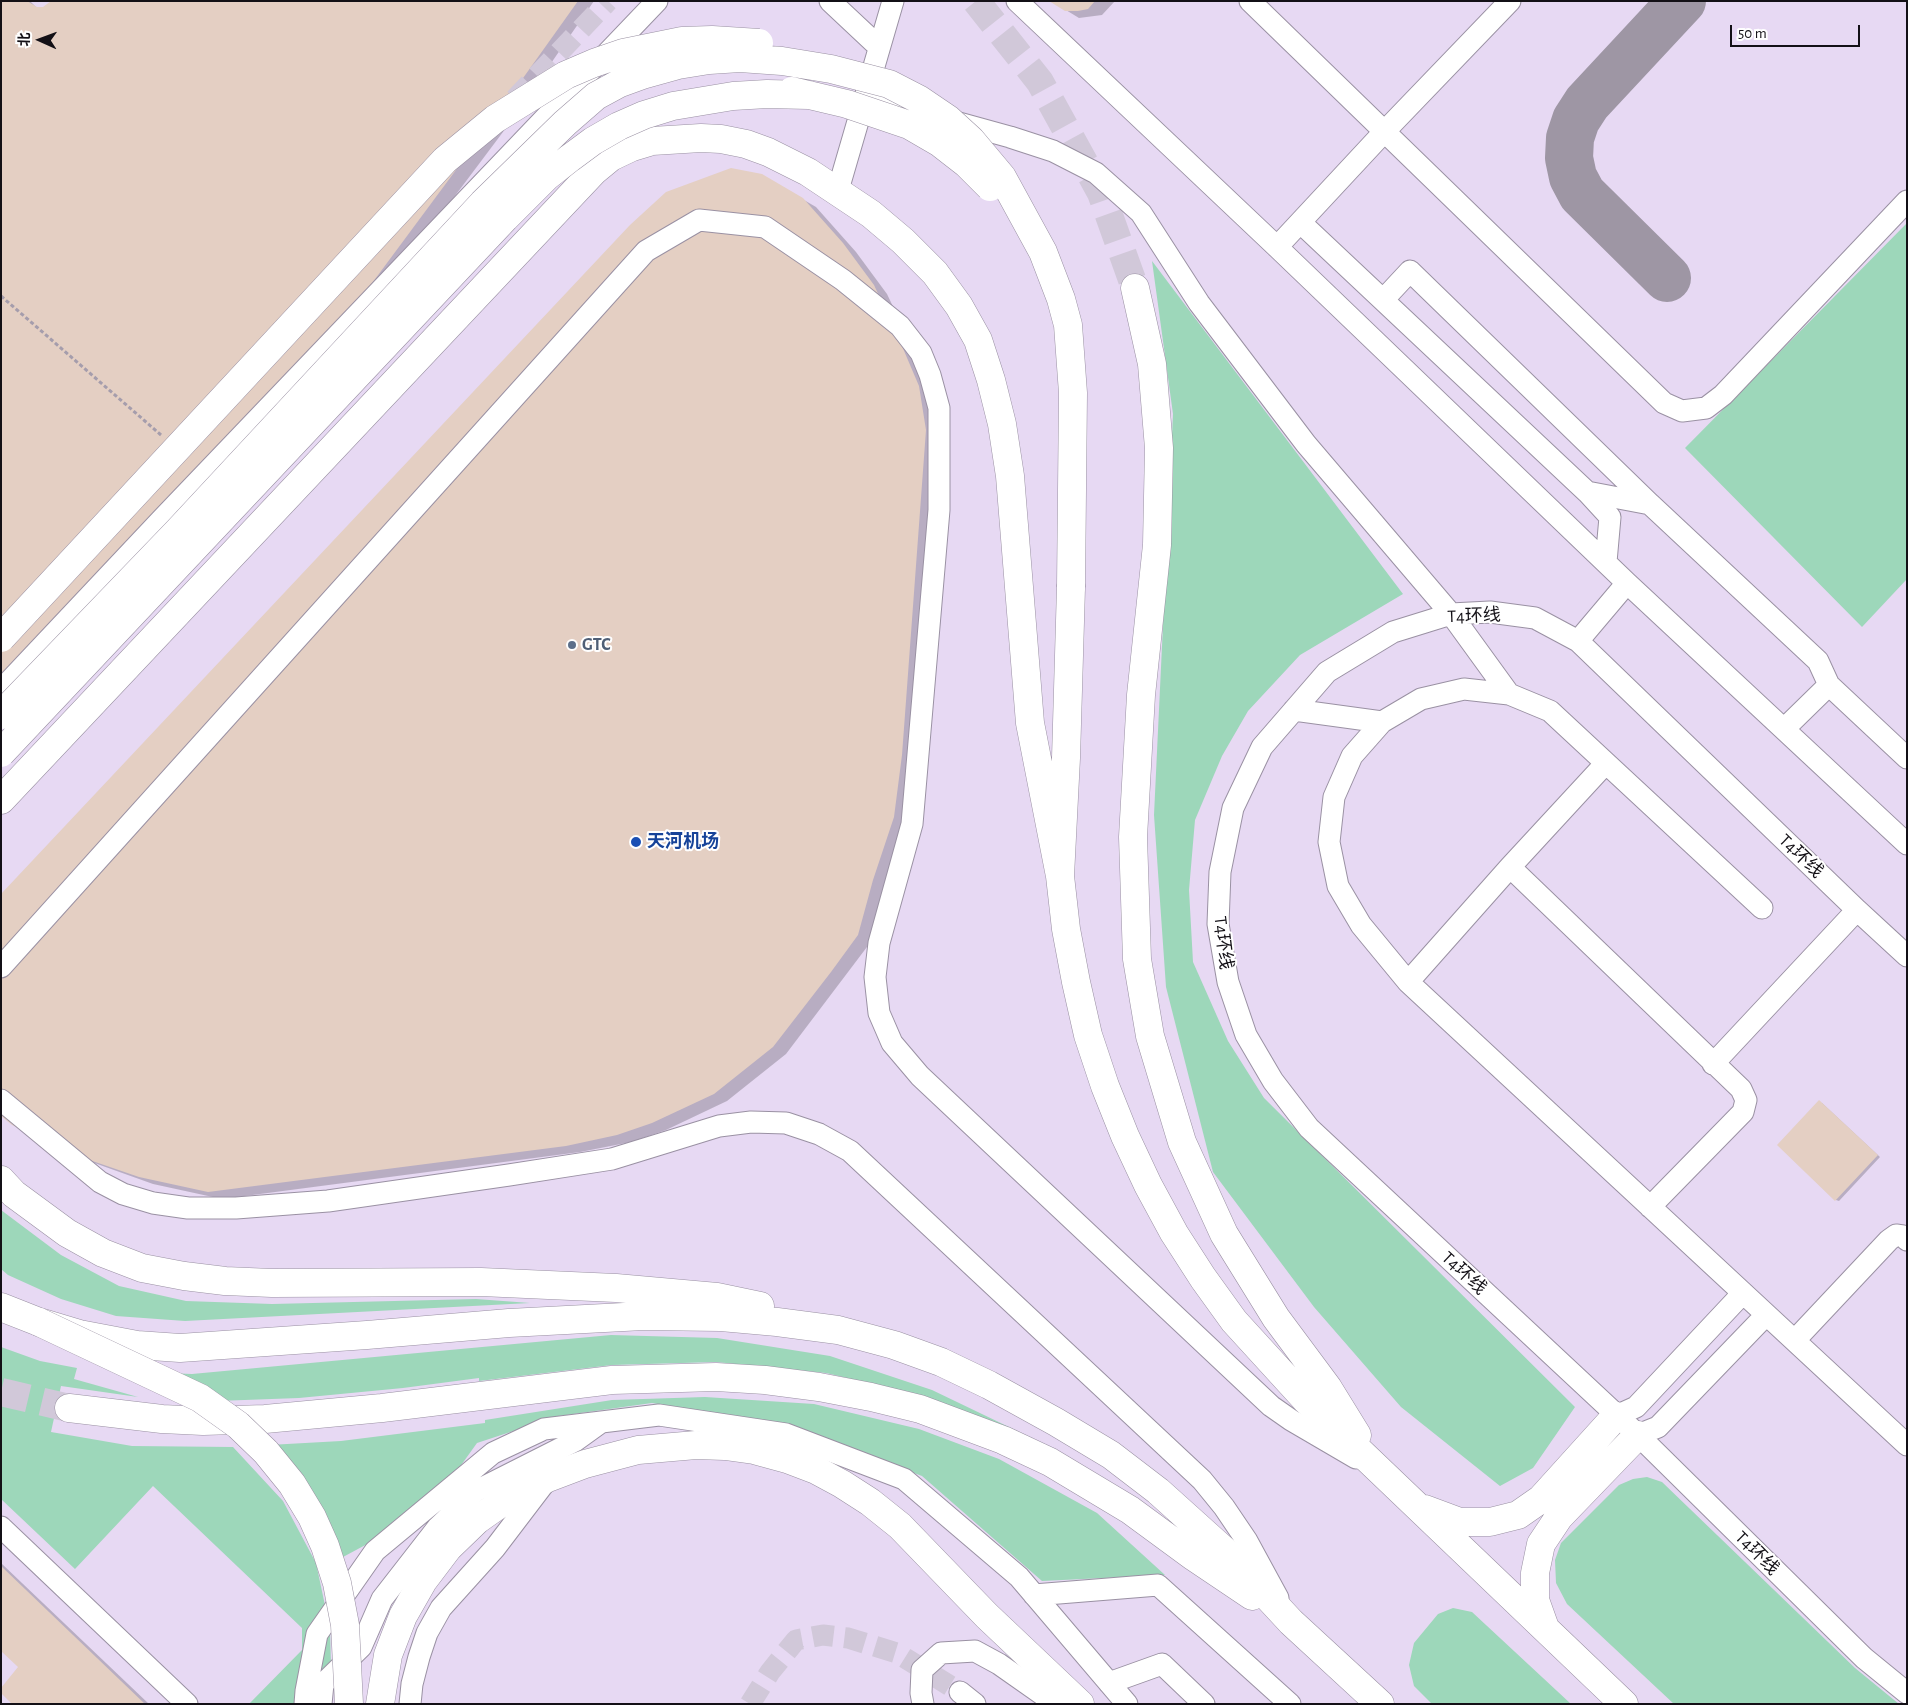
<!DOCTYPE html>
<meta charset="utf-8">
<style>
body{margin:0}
#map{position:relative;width:1908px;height:1705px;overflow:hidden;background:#f2e8fb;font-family:"Alegreya Sans","Noto Sans SC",sans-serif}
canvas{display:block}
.frame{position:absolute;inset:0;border:2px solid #131016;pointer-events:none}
.north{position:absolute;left:15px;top:15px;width:50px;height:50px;-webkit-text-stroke:4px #fff;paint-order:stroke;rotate:272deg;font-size:14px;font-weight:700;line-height:20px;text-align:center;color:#131016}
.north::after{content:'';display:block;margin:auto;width:18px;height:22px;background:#131016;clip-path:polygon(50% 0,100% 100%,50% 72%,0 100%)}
.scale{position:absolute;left:1730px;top:25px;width:130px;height:22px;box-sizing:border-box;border:2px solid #131016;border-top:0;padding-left:6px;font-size:15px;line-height:18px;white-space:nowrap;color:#131016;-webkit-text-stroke:4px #fff;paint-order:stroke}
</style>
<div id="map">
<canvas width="1908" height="1705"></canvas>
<div class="frame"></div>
<div class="north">北</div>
<div class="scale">50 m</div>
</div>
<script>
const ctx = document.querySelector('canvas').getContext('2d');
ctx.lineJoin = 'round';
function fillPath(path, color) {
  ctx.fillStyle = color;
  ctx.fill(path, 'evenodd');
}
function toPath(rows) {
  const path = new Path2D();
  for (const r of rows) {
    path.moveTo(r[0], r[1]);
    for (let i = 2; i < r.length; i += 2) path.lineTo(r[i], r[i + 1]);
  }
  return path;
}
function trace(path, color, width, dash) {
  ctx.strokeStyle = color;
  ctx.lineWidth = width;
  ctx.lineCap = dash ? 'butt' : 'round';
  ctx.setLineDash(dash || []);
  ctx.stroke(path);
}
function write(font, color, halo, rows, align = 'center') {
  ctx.font = font + ' "Alegreya Sans","Noto Sans SC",sans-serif';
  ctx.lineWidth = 4;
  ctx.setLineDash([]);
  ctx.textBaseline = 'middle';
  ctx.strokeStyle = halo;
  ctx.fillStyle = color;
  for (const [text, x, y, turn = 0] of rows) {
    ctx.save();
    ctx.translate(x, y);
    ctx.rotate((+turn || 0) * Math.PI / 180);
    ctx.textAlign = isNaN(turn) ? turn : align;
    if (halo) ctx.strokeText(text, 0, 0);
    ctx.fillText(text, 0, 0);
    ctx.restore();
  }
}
fillPath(toPath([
 [1,1,1907,1,1907,1704,1,1704]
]), '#e7d9f3');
fillPath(toPath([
 [1907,223,1907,579,1862,627,1685,448],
 [1152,261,1403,594,1300,655,1248,711,1222,756,1195,820,1189,890,1193,962,1228,1041,1264,1098,1575,1407,1533,1468,1500,1486,1401,1407,1314,1307,1213,1172,1166,987,1154,815,1173,414],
 [1,1210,61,1255,119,1286,186,1301,272,1304,476,1299,530,1303,185,1321,116,1316,61,1299,8,1275,1,1269],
 [611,1335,717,1338,830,1356,932,1390,1034,1439,928,1397,826,1373,716,1362,612,1365,479,1381,479,1378,403,1388,299,1398,217,1401,167,1373,192,1374],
 [1,1347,40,1361,77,1368,74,1379,138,1397,61,1386,51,1432,132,1446,233,1447,283,1501,316,1563,330,1629,332,1704,249,1704,302,1650,302,1628,153,1486,75,1569,1,1499],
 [705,1397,814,1404,919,1429,999,1459,1097,1513,1165,1575,1042,1581,922,1476,789,1426,652,1403,559,1416,477,1443,454,1475,371,1542,343,1557,310,1491,269,1445,341,1441,485,1423,485,1420,612,1400],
 [1647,1477,1662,1482,1855,1668,1899,1704,1674,1704,1567,1604,1556,1583,1555,1560,1561,1543,1619,1485,1633,1479],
 [1453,1608,1472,1612,1571,1704,1432,1704,1414,1686,1409,1665,1414,1643,1438,1614]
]), '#9dd7ba');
fillPath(toPath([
 [1,1,30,1,37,8,43,8,53,1,594,1,509,124,376,301],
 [1051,1,1115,1,1102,15,1079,18],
 [761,175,816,207,856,252,887,294,909,340,939,438,907,825,870,943,786,1054,727,1101,666,1130,631,1142,580,1152,222,1199,153,1184,86,1160],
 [1822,1103,1880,1157,1839,1201,1836,1200],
 [1,1563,149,1704,14,1704,20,1667,1,1649]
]), '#0003');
trace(toPath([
 [1667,278,1582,194,1573,177,1569,158,1570,138,1576,120,1587,103,1682,1]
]), '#9e96a4', 48);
fillPath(toPath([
 [1,1,27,1,37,7,43,7,51,1,578,1,496,116,364,294,1,675],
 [1049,1,1095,1,1088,9,1078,11,1065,11],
 [731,168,762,174,803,198,843,243,874,285,896,332,919,386,926,430,902,755,894,817,873,880,858,935,831,972,773,1047,714,1094,652,1123,617,1135,566,1146,208,1192,139,1177,72,1154,12,1125,1,1116,1,894,630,225,666,192],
 [1819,1100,1878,1155,1835,1201,1777,1145],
 [1,1566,145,1704,12,1704,1,1693,1,1688,18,1667,1,1651]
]), '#e4cfc3');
trace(toPath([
 [515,99,608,1],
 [750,1704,770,1672,796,1640,823,1635,848,1638,897,1653,960,1692]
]), '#d1c8d9', 21, [21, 11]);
trace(toPath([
 [976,1,1040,82,1101,193,1135,288],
 [1,1392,69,1408]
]), '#d1c8d9', 28, [28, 14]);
const minor = toPath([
 [830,1,879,47],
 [1017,1,1277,247,1627,583,1907,844],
 [1250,1,1664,403,1682,411,1706,408,1723,395,1907,201],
 [865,97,1010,137,1053,151,1096,173,1141,213,1199,303,1306,444,1451,614,1509,694],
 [838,190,893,1],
 [1301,223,1587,492,1650,504,1818,661,1829,685],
 [1277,247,1384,132,1510,1],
 [1383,300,1410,271,1650,504],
 [1587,492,1610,517,1606,562],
 [1578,641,1627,583],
 [1,690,163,518,657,1],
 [1294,710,1382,722],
 [1784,729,1829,685,1907,758],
 [1510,867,1741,1089,1746,1100,1743,1112,1650,1207],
 [1762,908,1550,711,1509,694,1464,689,1421,699,1382,722,1352,756,1334,797,1329,842,1338,886,1361,925,1408,982,1907,1445],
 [1907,956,1857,910,1578,641,1535,618,1490,612,1451,614,1393,632,1327,672,1262,747,1233,808,1220,872,1218,924,1228,982,1246,1035,1273,1081,1309,1128,1638,1435,1864,1658,1907,1693],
 [1,967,646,251,699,220,765,227,843,280,900,326,921,353,930,375,939,408,939,510,912,824,879,943,875,977,879,1013,892,1043,920,1076,1271,1406,1291,1420,1356,1458],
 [1408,982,1510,867,1606,763],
 [1713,1064,1857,910],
 [1,1100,100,1182,123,1194,153,1203,188,1208,236,1208,328,1201,509,1175,612,1159,719,1126,751,1122,786,1123,819,1134,850,1151,1202,1480,1224,1507,1247,1541,1278,1598],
 [1795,1340,1889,1240,1896,1235,1903,1236,1907,1240],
 [1616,1416,1636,1407,1743,1293],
 [1638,1435,1658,1427,1766,1315],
 [1,1527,187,1704],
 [1034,1595,1158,1585,1290,1704],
 [1109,1683,1162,1664,1204,1704],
 [960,1692,975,1704],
 [305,1704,306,1691,317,1634,375,1551,493,1453,544,1429,659,1415,786,1434,904,1479,1019,1577,1127,1704],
 [321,1704,323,1684,361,1647,382,1599,438,1527,476,1491,575,1441,600,1423],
 [410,1704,412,1684,419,1657,427,1633,441,1608,495,1548,546,1481],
 [923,1704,921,1693,922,1670,941,1653,975,1651,999,1664,1056,1704]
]);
const major = toPath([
 [1135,288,1152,364,1159,448,1157,545,1141,695,1133,837,1137,959,1150,1036,1182,1142,1224,1234,1276,1318,1328,1388,1357,1435],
 [1071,587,1066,758,1060,876,1066,929,1076,982,1088,1035,1105,1086,1125,1136,1148,1185,1174,1233,1203,1278,1234,1321,1307,1401,1624,1704],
 [1,800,594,171,611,157,632,147,652,141,701,138,721,139,746,144,768,152,808,172,871,214,903,241,935,273,959,306,978,340,991,380,1002,424,1010,476,1030,723,1060,876],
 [1,1180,14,1194,67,1233,103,1253,142,1268,184,1276,225,1281,272,1283,481,1282,616,1288,717,1297,760,1306],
 [1,1307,39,1322,79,1334,137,1345,180,1348,367,1335,509,1323,643,1316,721,1317,777,1322,838,1330,894,1345,941,1362,989,1385,1056,1422,1111,1455,1158,1491,1228,1554,1291,1622,1380,1704],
 [69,1408,162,1419,203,1421,265,1419,382,1408,612,1380,716,1377,765,1380,819,1387,871,1397,920,1409,1003,1440,1050,1462,1130,1510,1194,1557,1252,1596],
 [1425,1509,1460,1522,1490,1522,1518,1515,1541,1499,1616,1416],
 [1545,1628,1535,1600,1535,1573,1541,1544,1559,1517,1638,1435],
 [380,1704,388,1655,403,1616,423,1581,448,1548,477,1520,511,1496,548,1478,585,1464,638,1450,696,1445,725,1446,754,1450,787,1459,816,1470,842,1484,870,1502,900,1526,987,1616,1080,1704]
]);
trace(minor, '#9a91a3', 23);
trace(major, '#9a91a3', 29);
trace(toPath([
 [1,296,161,435]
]), '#a59dac', 3, [4, 2.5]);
trace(minor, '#fff', 21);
trace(major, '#fff', 28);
const majorBridge = toPath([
 [792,91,847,104,909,125,940,143,967,164,990,187],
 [1,638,445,160,495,119,566,75,594,63,623,53,682,41,712,40,759,43],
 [1,715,178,531,483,203,565,123,596,96,620,83,642,75,678,65,709,60,740,58,782,61,831,69,889,84,920,100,948,119,971,140,1002,177,1043,252,1061,299,1068,325,1073,393,1071,587],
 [1,753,505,218,546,177,570,158,593,141,619,126,644,115,673,106,733,96,767,94,809,95],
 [39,1322,200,1398,238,1425,266,1452,292,1484,312,1517,325,1546,337,1583,345,1625,349,1704]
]);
trace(majorBridge, '#9a91a3', 29, []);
trace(majorBridge, '#fff', 28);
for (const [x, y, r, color] of [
 [572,645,5,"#5c6f8a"],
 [636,842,6,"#1a4fb4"]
]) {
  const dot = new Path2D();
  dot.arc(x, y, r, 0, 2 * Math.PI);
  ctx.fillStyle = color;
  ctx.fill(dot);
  trace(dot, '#fff', 2);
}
write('18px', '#131016', '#fff', [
 ["T4环线",1474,616,-2],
 ["T4环线",1801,856,44],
 ["T4环线",1223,943,83],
 ["T4环线",1464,1273,43],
 ["T4环线",1757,1553,45]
]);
write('bold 18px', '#4e5e75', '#fff', [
 ["GTC",582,645]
], 'left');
write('bold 18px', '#164399', '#fff', [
 ["天河机场",647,842]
], 'left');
</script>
